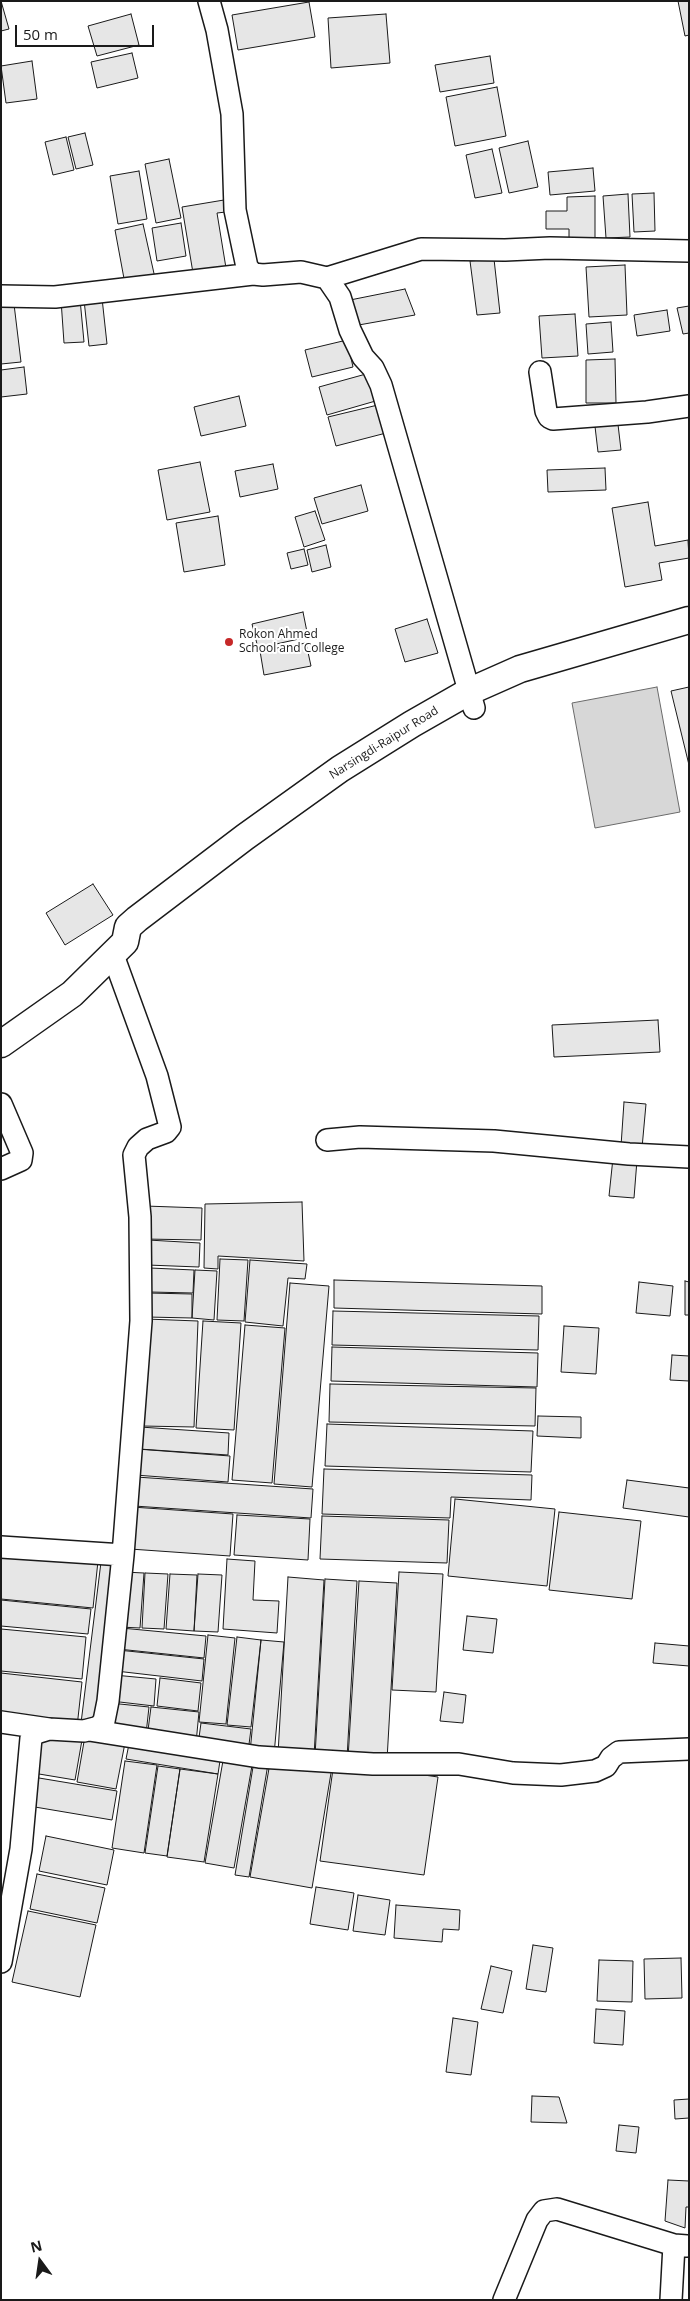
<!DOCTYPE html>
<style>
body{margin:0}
#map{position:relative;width:690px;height:2301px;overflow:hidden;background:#fff;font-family:"Open Sans",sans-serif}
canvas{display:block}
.frame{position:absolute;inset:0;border:2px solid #1a1a1a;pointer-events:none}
.north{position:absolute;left:15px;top:2236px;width:50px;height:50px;-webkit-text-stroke:4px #fff;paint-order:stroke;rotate:346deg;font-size:14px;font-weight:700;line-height:20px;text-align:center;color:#1a1a1a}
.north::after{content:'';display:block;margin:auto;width:18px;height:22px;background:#1a1a1a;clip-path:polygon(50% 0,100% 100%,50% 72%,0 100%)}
.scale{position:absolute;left:15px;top:25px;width:139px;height:22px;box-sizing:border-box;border:2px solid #1a1a1a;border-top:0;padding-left:6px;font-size:15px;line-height:18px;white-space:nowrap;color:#1a1a1a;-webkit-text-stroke:4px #fff;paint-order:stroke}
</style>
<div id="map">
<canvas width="690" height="2301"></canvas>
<div class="frame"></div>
<div class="north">N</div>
<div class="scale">50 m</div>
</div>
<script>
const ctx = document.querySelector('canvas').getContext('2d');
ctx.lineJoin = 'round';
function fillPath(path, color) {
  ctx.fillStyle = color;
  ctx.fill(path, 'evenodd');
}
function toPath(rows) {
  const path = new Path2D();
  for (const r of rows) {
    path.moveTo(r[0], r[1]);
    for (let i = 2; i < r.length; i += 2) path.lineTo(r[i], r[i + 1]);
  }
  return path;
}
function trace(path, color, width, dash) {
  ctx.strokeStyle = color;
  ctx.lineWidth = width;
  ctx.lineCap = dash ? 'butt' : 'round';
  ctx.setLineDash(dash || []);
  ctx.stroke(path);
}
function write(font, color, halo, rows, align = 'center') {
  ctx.font = font + ' "Open Sans",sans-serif';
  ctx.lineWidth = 4;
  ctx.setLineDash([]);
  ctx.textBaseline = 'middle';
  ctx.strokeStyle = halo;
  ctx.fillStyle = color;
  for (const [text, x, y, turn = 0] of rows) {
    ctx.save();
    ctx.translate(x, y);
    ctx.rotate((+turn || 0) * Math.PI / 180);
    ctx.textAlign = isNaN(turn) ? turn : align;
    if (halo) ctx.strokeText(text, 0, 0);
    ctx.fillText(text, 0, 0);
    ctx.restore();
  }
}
const water = toPath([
 [657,687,680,812,595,828,572,703,657,687]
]);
fillPath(water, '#d7d7d7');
trace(water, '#6a6a6a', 1);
const building = toPath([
 [1,1,9,29,1,31,1,1],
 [678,1,689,1,689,35,685,36,678,1],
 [309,2,315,37,238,50,232,15,309,2],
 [131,14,139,45,97,56,88,26,131,14],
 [386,14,390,63,331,68,328,18,386,14],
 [132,53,138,78,97,88,91,62,132,53],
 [490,56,494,83,440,92,435,65,490,56],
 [32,61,37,99,6,103,1,66,32,61],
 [497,87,506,136,455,146,446,97,497,87],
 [85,133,93,165,76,169,68,137,85,133],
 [66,137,74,170,53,175,45,142,66,137],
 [528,141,538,187,509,193,499,148,528,141],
 [492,149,502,193,475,198,466,155,492,149],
 [169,159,181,218,156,223,145,164,169,159],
 [593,168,595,191,550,195,548,172,593,168],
 [139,171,147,219,118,224,110,176,139,171],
 [654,193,655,231,634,232,632,194,654,193],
 [628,194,630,237,606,238,603,196,628,194],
 [595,196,595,241,569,241,569,229,546,229,546,211,567,211,567,197,595,196],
 [224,200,226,212,217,213,226,268,193,273,182,207,224,200],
 [181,223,186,256,157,261,152,228,181,223],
 [143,224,155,278,125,284,115,230,143,224],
 [494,259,500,313,477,315,470,261,494,259],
 [625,265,627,315,589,317,586,267,625,265],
 [405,289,415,315,353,326,345,301,405,289],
 [102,298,107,344,89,346,84,300,102,298],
 [80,299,84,342,64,343,61,300,80,299],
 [14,304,21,362,1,364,1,306,14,304],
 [689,306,689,333,683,334,677,308,689,306],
 [667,310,670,331,637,336,634,315,667,310],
 [575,314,578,356,542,358,539,316,575,314],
 [611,322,613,352,588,354,586,324,611,322],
 [347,340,353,367,312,377,305,350,347,340],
 [615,359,616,403,586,403,586,360,615,359],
 [24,367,27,394,1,397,1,370,24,367],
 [366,374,379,400,327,415,319,387,366,374],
 [239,396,246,426,201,436,194,407,239,396],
 [382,404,390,432,336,446,328,417,382,404],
 [617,416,621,450,598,452,594,418,617,416],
 [200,462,210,512,167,520,158,470,200,462],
 [273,464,278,489,240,497,235,471,273,464],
 [605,468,606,490,548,492,547,470,605,468],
 [361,485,368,511,322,524,314,498,361,485],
 [648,502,655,546,688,540,689,558,659,563,662,580,625,587,612,508,648,502],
 [315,511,325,540,304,547,295,517,315,511],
 [218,516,225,565,184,572,176,523,218,516],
 [326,545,331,567,312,572,307,550,326,545],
 [304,549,308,565,291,569,287,553,304,549],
 [303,612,308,637,258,648,252,624,303,612],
 [427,619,438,653,405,662,395,629,427,619],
 [306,643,311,666,264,675,260,651,306,643],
 [689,687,689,765,671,691,689,687],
 [93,884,113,915,65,945,46,913,93,884],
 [658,1020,660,1052,554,1057,552,1025,658,1020],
 [624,1102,646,1104,642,1148,621,1146,624,1102],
 [613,1158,637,1160,634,1198,609,1196,613,1158],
 [302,1202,304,1261,218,1256,218,1269,204,1268,205,1204,302,1202],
 [145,1206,202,1208,201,1240,144,1239,145,1206],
 [148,1240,200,1243,199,1267,147,1265,148,1240],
 [220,1259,248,1260,244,1321,217,1320,220,1259],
 [250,1260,307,1264,305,1279,288,1278,283,1326,245,1322,250,1260],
 [150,1268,194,1270,193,1293,150,1292,150,1268],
 [195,1270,217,1271,214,1320,192,1318,195,1270],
 [334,1280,542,1286,542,1314,334,1308,334,1280],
 [685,1281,689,1282,689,1315,685,1315,685,1281],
 [639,1282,673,1286,670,1316,636,1313,639,1282],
 [290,1283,329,1286,312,1487,274,1484,290,1283],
 [148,1293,192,1294,192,1318,147,1317,148,1293],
 [333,1311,539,1316,538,1350,332,1345,333,1311],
 [146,1319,198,1321,194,1427,142,1426,146,1319],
 [203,1321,241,1323,234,1430,196,1428,203,1321],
 [245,1325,285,1328,272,1483,232,1480,245,1325],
 [564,1326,599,1328,596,1374,561,1372,564,1326],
 [332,1347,538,1353,537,1387,331,1381,332,1347],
 [672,1355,689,1356,689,1381,670,1380,672,1355],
 [330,1384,536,1388,535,1426,329,1422,330,1384],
 [538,1416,581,1417,581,1438,537,1436,538,1416],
 [327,1424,533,1431,531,1472,325,1466,327,1424],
 [140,1427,229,1433,228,1455,139,1449,140,1427],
 [137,1449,230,1456,228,1482,135,1475,137,1449],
 [324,1469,532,1475,531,1500,451,1497,450,1518,322,1514,324,1469],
 [136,1477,313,1489,311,1518,134,1506,136,1477],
 [627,1480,689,1488,689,1517,623,1508,627,1480],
 [455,1499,555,1509,547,1586,448,1576,455,1499],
 [132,1507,233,1514,230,1556,130,1549,132,1507],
 [559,1512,641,1521,632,1599,549,1590,559,1512],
 [237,1515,310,1519,308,1560,234,1555,237,1515],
 [322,1516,449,1520,447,1563,320,1559,322,1516],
 [1,1550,98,1561,93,1608,1,1599,1,1550],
 [102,1554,120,1556,100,1725,81,1723,102,1554],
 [227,1559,255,1561,253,1600,279,1601,277,1633,223,1629,227,1559],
 [124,1572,144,1573,140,1628,120,1627,124,1572],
 [399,1572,443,1574,436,1692,392,1690,399,1572],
 [145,1573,168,1574,164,1629,142,1628,145,1573],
 [170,1574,197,1575,194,1631,166,1629,170,1574],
 [198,1574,222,1575,218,1632,194,1631,198,1574],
 [288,1577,324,1580,314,1756,278,1754,288,1577],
 [325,1579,357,1581,347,1758,315,1756,325,1579],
 [359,1581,397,1583,387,1760,348,1758,359,1581],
 [1,1600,91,1609,88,1634,1,1626,1,1600],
 [467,1616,497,1619,493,1653,463,1650,467,1616],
 [121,1628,206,1636,204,1658,118,1649,121,1628],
 [1,1629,86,1637,82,1679,1,1671,1,1629],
 [208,1635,235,1638,226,1724,199,1722,208,1635],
 [237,1637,261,1640,251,1727,227,1725,237,1637],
 [261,1640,284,1642,274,1755,250,1752,261,1640],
 [655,1643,689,1646,689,1666,653,1663,655,1643],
 [118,1650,204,1659,202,1681,116,1671,118,1650],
 [1,1673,82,1682,77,1727,1,1719,1,1673],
 [114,1675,156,1679,154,1706,111,1701,114,1675],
 [160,1678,201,1683,198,1711,157,1706,160,1678],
 [444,1692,466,1695,463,1723,440,1721,444,1692],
 [110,1703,149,1707,146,1734,107,1730,110,1703],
 [151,1707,199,1712,196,1743,147,1738,151,1707],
 [201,1723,251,1729,248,1752,198,1745,201,1723],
 [40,1733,82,1740,75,1780,33,1773,40,1733],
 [85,1736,125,1743,116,1789,77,1782,85,1736],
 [130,1739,221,1754,218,1774,126,1759,130,1739],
 [224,1755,253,1760,234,1868,205,1863,224,1755],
 [271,1757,332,1767,312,1888,250,1877,271,1757],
 [125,1761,157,1765,144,1853,112,1848,125,1761],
 [254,1761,268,1764,249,1877,235,1875,254,1761],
 [334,1762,438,1777,424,1875,320,1861,334,1762],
 [158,1766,180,1769,167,1856,145,1853,158,1766],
 [180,1769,218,1774,204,1862,167,1857,180,1769],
 [33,1777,117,1791,112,1820,29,1806,33,1777],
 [46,1836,114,1850,107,1885,39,1871,46,1836],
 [37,1874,105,1888,97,1923,30,1909,37,1874],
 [316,1887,354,1893,348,1930,310,1924,316,1887],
 [358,1895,390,1900,385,1935,353,1931,358,1895],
 [396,1905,460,1910,459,1930,443,1929,442,1942,394,1938,396,1905],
 [28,1911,96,1925,80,1997,12,1982,28,1911],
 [533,1945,553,1948,546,1992,526,1989,533,1945],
 [681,1958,682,1998,645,1999,644,1959,681,1958],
 [599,1960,633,1961,632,2002,597,2001,599,1960],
 [491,1966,512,1971,503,2013,481,2009,491,1966],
 [596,2009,625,2011,623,2045,594,2043,596,2009],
 [453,2018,478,2022,471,2075,446,2072,453,2018],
 [532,2096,559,2097,567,2123,531,2122,532,2096],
 [689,2099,689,2118,675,2119,674,2100,689,2099],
 [619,2125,639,2127,636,2153,616,2151,619,2125],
 [668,2180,689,2181,689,2207,686,2207,685,2228,665,2221,668,2180]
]);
fillPath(building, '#e6e6e6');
trace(building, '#1a1a1a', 1);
const minor = toPath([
 [209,1,217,30,232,114,235,210,247,267,253,274],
 [327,278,340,297,350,330,363,357,373,368,381,385,474,708],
 [1,296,55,297,253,274,263,275,301,272,327,278,421,249,505,250,550,248,689,251],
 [540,372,546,411,549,417,553,419,647,412,689,406],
 [1,1104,22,1153,21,1160,1,1169],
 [327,1140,360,1137,494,1141,629,1154,689,1157],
 [1,1547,123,1555],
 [1,1722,49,1729],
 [89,1730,259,1757,373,1764,459,1764,513,1773,561,1775,595,1771,606,1766,611,1758,619,1752,689,1749],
 [1,1962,21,1849,31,1738,36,1733,49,1729,84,1731,99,1727,104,1721,108,1701,123,1555,141,1321,140,1217,134,1155,138,1147,147,1139,166,1132,170,1127,157,1076,113,955],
 [504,2300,537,2220,544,2211,557,2209,674,2245],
 [671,2300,674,2245,687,2246]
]);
const major = toPath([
 [1,1044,72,994,125,942,128,927,137,919,245,837,340,769,412,724,468,692,520,669,689,620]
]);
trace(minor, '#1a1a1a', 24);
trace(major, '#1a1a1a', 29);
trace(minor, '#fff', 21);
trace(major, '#fff', 26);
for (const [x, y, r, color] of [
 [229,642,5,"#c62828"]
]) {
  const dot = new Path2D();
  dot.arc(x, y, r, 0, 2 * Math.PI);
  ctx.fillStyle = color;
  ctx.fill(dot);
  trace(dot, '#fff', 2);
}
write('12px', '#1a1a1a', '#fff', [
 ["Rokon Ahmed",239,635],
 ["School and College",239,649]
], 'left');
write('12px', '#1a1a1a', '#fff', [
 ["Narsingdi-Raipur Road",384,743,-32]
]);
</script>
